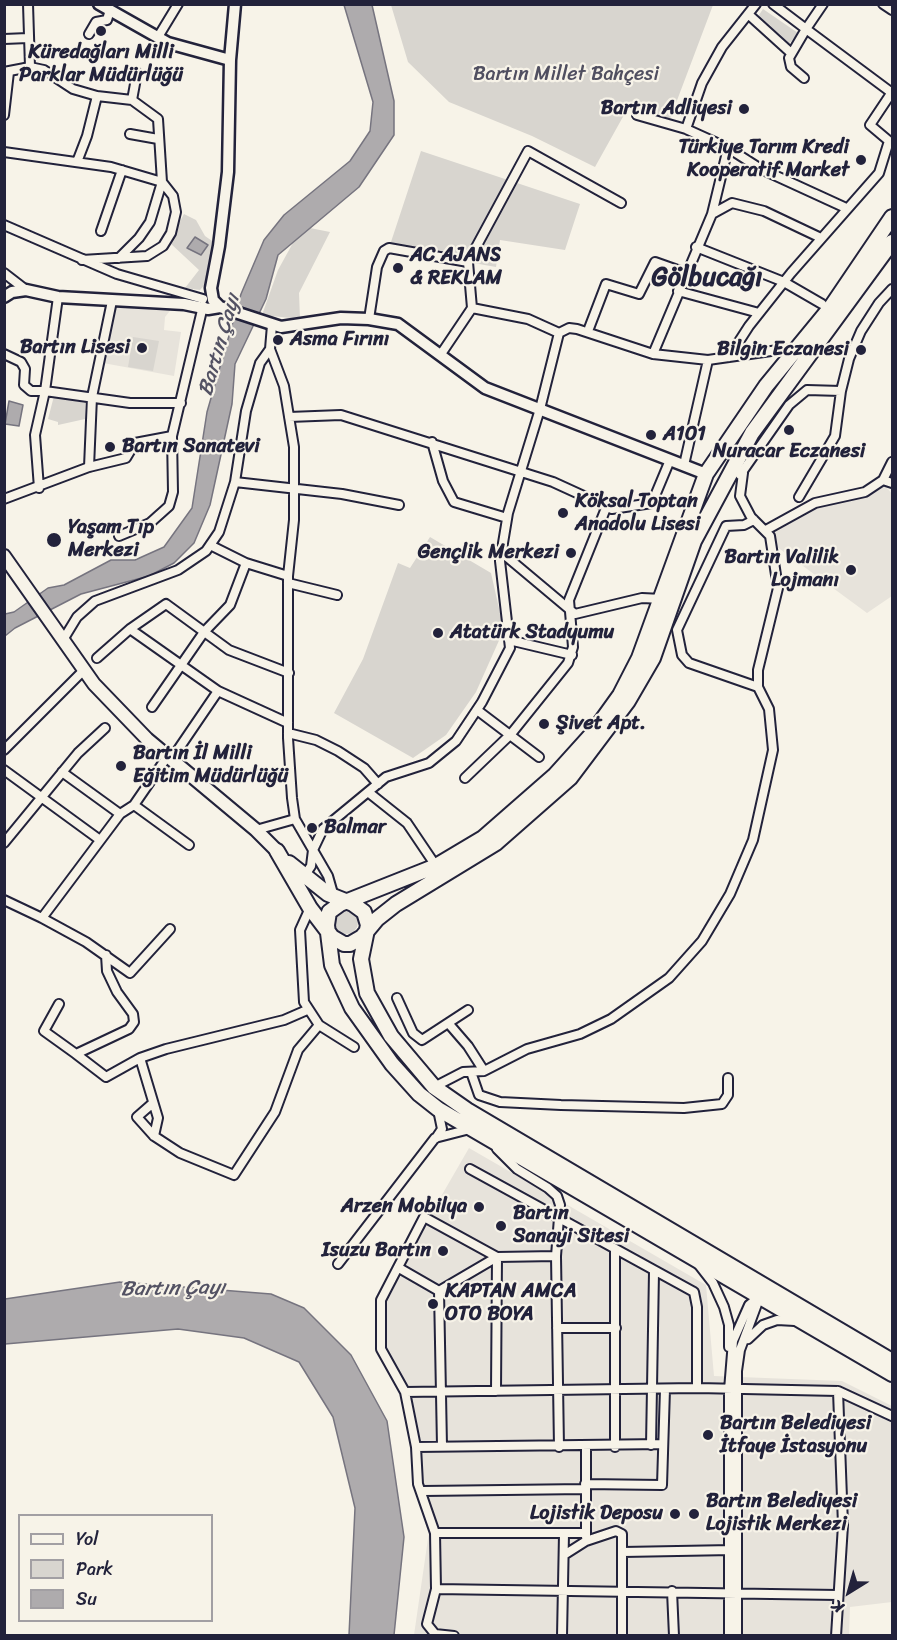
<!DOCTYPE html>
<meta charset="utf-8">
<style>
body{margin:0}
#map{position:relative;width:897px;height:1640px;overflow:hidden;background:#f7f3e8;font-family:Sriracha,sans-serif}
canvas{display:block}
.frame{position:absolute;inset:0;border:6px solid #22223b;pointer-events:none}
.legend{position:absolute;left:18px;top:1514px;width:195px;height:108px;box-sizing:border-box;background:#f7f3e8;border:2px solid #a29fa3;margin:0;padding:8px 10px;list-style:none;font-size:18px;color:#22223b}
.legend li{display:flex;align-items:center;gap:12px;height:30px}
.legend b{width:30px;border:2px solid #a29fa3}
.north{position:absolute;left:819px;top:1562px;width:60px;height:60px;-webkit-text-stroke:4px #f7f3e8;paint-order:stroke;rotate:217deg;font-size:16px;font-weight:700;line-height:24px;text-align:center;color:#22223b}
.north::after{content:'';display:block;margin:auto;width:21px;height:27px;background:#22223b;clip-path:polygon(50% 0,100% 100%,50% 72%,0 100%)}
</style>
<div id="map">
<canvas width="897" height="1640"></canvas>
<div class="frame"></div>
<ul class="legend">
<li><b style="height:8px;background:#f7f3e8"></b>Yol</li>
<li><b style="height:16px;background:#d8d5cf"></b>Park</li>
<li><b style="height:16px;background:#aeabad"></b>Su</li>
</ul>
<div class="north">K</div>
</div>
<script>
const ctx = document.querySelector('canvas').getContext('2d');
ctx.lineJoin = 'round';
function fillPath(path, color) {
  ctx.fillStyle = color;
  ctx.fill(path, 'evenodd');
}
function toPath(rows) {
  const path = new Path2D();
  for (const r of rows) {
    if (r.length === 3) {
      path.moveTo(r[0] + r[2], r[1]);
      path.arc(r[0], r[1], r[2], 0, 2 * Math.PI);
      continue;
    }
    path.moveTo(r[0], r[1]);
    for (let i = 2; i < r.length; i += 2) path.lineTo(r[i], r[i + 1]);
  }
  return path;
}
function trace(path, color, width, dash) {
  ctx.strokeStyle = color;
  ctx.lineWidth = width;
  ctx.lineCap = dash ? 'butt' : 'round';
  ctx.setLineDash(dash || []);
  ctx.stroke(path);
}
function write(font, color, halo, rows, align = 'center') {
  ctx.font = font + ' Sriracha,sans-serif';
  ctx.lineWidth = 4.5;
  ctx.setLineDash([]);
  ctx.textBaseline = 'middle';
  ctx.strokeStyle = halo;
  ctx.fillStyle = color;
  for (const [text, x, y, turn = 0] of rows) {
    ctx.save();
    ctx.translate(x, y);
    ctx.rotate((+turn || 0) * Math.PI / 180);
    ctx.textAlign = isNaN(turn) ? turn : align;
    if (halo) ctx.strokeText(text, 0, 0);
    ctx.fillText(text, 0, 0);
    ctx.restore();
  }
}
fillPath(toPath([
 [114,303,173,307,165,317,164,330,181,332,174,376,103,363],
 [883,483,892,494,892,596,867,613,773,544,774,529,804,510,871,493],
 [469,1148,706,1285,714,1376,842,1381,892,1406,892,1602,850,1607,849,1635,414,1635,431,1518,382,1328,383,1297]
]), '#e7e3db');
fillPath(toPath([
 [391,5,391,4,713,5,670,119,629,106,595,167,532,136,449,102,408,62],
 [763,9,798,33,789,44,762,23,759,15],
 [421,151,580,204,565,250,500,240,496,267,389,248],
 [184,214,196,220,205,236,215,243,209,280,200,290,185,288,199,270,169,242],
 [310,228,330,232,299,293,300,319,262,315,278,270,294,241],
 [133,337,159,341,153,371,128,367],
 [54,396,85,403,85,419,58,425,58,422,48,419],
 [430,537,491,573,501,617,501,636,476,692,446,735,413,758,334,713,363,659,398,563,410,568],
 [346,922,12]
]), '#d8d5cf');
const water = toPath([
 [344,5,372,5,394,101,394,135,359,187,278,255,266,299,235,364,232,404,210,505,194,543,174,563,149,576,81,594,15,628,5,636,5,614,14,612,48,588,64,585,111,560,135,560,164,547,192,508,207,412,241,294,264,240,284,215,350,161,370,131,373,102,344,5],
 [195,237,208,245,201,255,187,248,195,237],
 [9,401,23,405,19,426,5,424,9,401],
 [120,1282,271,1294,304,1308,351,1355,387,1421,404,1537,394,1635,349,1635,355,1508,333,1417,299,1362,244,1338,178,1329,5,1344,5,1299,120,1282]
]);
fillPath(water, '#aeabad');
trace(water, '#76747f', 1.5);
const street = toPath([
 [28,4,30,67],
 [773,4,806,29,789,58,791,67,804,78],
 [823,4,806,29,892,93],
 [883,4,892,10],
 [748,14,790,52],
 [89,34,96,22,107,20,110,10],
 [158,37,178,4],
 [4,39,28,38],
 [4,72,30,67,44,70,73,89,97,96,132,100],
 [4,115,9,72],
 [637,115,686,129,728,148,761,169,846,208],
 [686,129,702,83,722,47,756,4],
 [130,134,158,139],
 [4,152,111,167,162,182,150,222,139,238,119,258],
 [77,162,87,136,97,96],
 [712,214,728,148],
 [4,225,117,274,203,299],
 [101,231,122,170],
 [696,247,784,282,822,304],
 [82,260,147,256,163,246,171,233,176,212,173,196,162,182,158,119,132,100,137,73],
 [4,273,26,290],
 [678,291,759,313],
 [472,308,528,319,559,333],
 [369,319,377,267,384,251,389,248,468,262,528,151,621,203],
 [272,325,270,349,284,386,294,447,294,520,288,576,288,738,292,798,295,819,328,876,334,897],
 [588,331,606,284,639,294,655,262,686,273],
 [4,354,21,362,25,369,24,385,31,391,45,391,58,297],
 [441,354,472,308,468,262],
 [653,354,712,214,732,203,764,211,821,238],
 [729,357,749,326,791,273,879,173,889,141,870,125,892,92],
 [289,417,341,415,553,482,612,509,652,503,670,460],
 [432,442,443,481,454,502,507,518],
 [684,465,708,360],
 [89,467,92,397,112,301],
 [740,475,789,405,807,390,841,391,849,359,861,331,879,303,892,289],
 [883,480,892,483],
 [235,482,342,494,399,505],
 [39,488,35,435,45,391,130,403,181,403],
 [799,497,835,436,841,391],
 [4,499,89,467,126,458,135,443,172,436],
 [754,520,744,525,726,526,677,630,682,655,689,663,758,687],
 [766,530,815,503,865,492,883,480,892,462],
 [119,536,150,523,169,506,173,492,172,436,203,306],
 [210,545,246,563,288,576],
 [501,552,575,614,642,598,662,599],
 [288,583,337,595],
 [130,629,218,691,288,723],
 [63,640,77,617,95,601,178,570,206,551,219,532,235,482,246,411,260,363,270,349],
 [509,640,572,655],
 [97,658,130,629,166,604,229,650,289,673],
 [152,707,204,632,230,605,246,563],
 [477,710,539,757],
 [288,733,316,740,338,751,364,768,378,784],
 [4,750,84,670],
 [171,760,218,691],
 [4,770,100,840],
 [62,772,120,814,134,805,167,757],
 [465,778,511,734,568,663,573,647,569,600,606,508],
 [368,792,407,823,436,866],
 [134,805,189,845],
 [120,814,42,918,86,942,130,973,170,929],
 [256,830,295,819],
 [4,843,78,753,105,728],
 [303,878,311,866,313,850,323,829,386,777,429,763,456,741,482,702,510,648,500,561,508,513,540,409,559,333,569,328,577,329,653,354,708,360,785,349],
 [4,900,42,918],
 [310,908,300,930,304,1002,319,1025,354,1047],
 [106,955,107,971,117,992,133,1014,134,1022,129,1029,76,1054,106,1077,140,1058,166,1049,284,1020,307,1010],
 [397,998,413,1033,422,1040,468,1010],
 [59,1004,44,1031,76,1054],
 [449,1024,468,1046,484,1071],
 [140,1058,158,1118,154,1136],
 [471,1072,479,1095,500,1102,561,1105,684,1108,722,1104,728,1095,728,1078],
 [434,1087,463,1072,484,1071,527,1049,580,1034,611,1019,669,978,702,941,730,894,753,840,773,750,769,709,758,687,758,670,778,588,770,536,751,517,740,496,743,473],
 [153,1103,137,1117,154,1136,180,1153,234,1175,275,1112,298,1050,319,1025],
 [436,1138,442,1129,438,1110],
 [497,1149,517,1169,548,1188,557,1196,560,1205,556,1256,559,1447],
 [470,1169,694,1292,697,1307,697,1388],
 [615,1250,615,1447],
 [338,1264,435,1138,470,1129],
 [699,1265,713,1283,724,1307,729,1325,729,1347],
 [399,1268,439,1291],
 [439,1291,442,1446],
 [439,1291,497,1257],
 [557,1328,616,1328],
 [748,1339,763,1325,777,1320,795,1321],
 [496,1391,497,1257],
 [838,1391,892,1416],
 [405,1392,697,1388,838,1391,843,1525,836,1636],
 [651,1445,654,1272],
 [416,1447,663,1444],
 [585,1484,662,1485,665,1389],
 [423,1491,585,1489],
 [435,1533,585,1533],
 [586,1537,586,1447],
 [623,1552,732,1550],
 [564,1555,586,1541,616,1531,622,1534,622,1636],
 [436,1589,838,1595],
 [672,1591,674,1636],
 [454,1636,435,1634,427,1624,436,1589,435,1533,418,1484,416,1447,405,1392,381,1349,381,1300,424,1217,497,1257,556,1256],
 [562,1636,564,1534],
 [729,1636,729,1390,733,1341,749,1305,760,1296],
 [737,1636,737,1371,740,1350,760,1296]
]);
const secondary = toPath([
 [99,4,168,43,230,60],
 [235,4,230,60,228,172,219,246,211,288,213,300,220,307,281,327,341,318,369,319,398,324,485,388,706,474],
 [4,297,12,292,26,290,58,297,184,304,208,309,220,307]
]);
const primary = toPath([
 [4,556,94,684,147,739,256,830,277,851]
]);
const highway = toPath([
 [892,217,831,307,766,386,706,474,639,658,620,695,592,734,555,775,483,838,436,866,340,904,329,912,327,925,332,965,352,1008,392,1064,419,1094,438,1109,892,1374],
 [277,851,310,908,332,937,344,944,350,944,362,937,377,919,396,904,496,843,570,778,628,701,653,658,694,541,752,433,892,242],
 [289,863,328,894,353,904,364,912,368,925,361,959,367,993,391,1036,434,1087,467,1110,892,1361]
]);
trace(street, '#22223b', 12);
trace(secondary, '#22223b', 15);
trace(primary, '#22223b', 16);
trace(highway, '#22223b', 18);
trace(street, '#f7f3e8', 8);
trace(secondary, '#f7f3e8', 10);
trace(primary, '#f7f3e8', 12);
trace(highway, '#f7f3e8', 14);
for (const [x, y, r, color] of [
 [101,31,6,"#22223b"],
 [744,109,6,"#22223b"],
 [861,160,6,"#22223b"],
 [398,268,6,"#22223b"],
 [278,340,6,"#22223b"],
 [142,348,6,"#22223b"],
 [861,350,6,"#22223b"],
 [789,430,6,"#22223b"],
 [651,435,6,"#22223b"],
 [110,447,6,"#22223b"],
 [563,513,6,"#22223b"],
 [54,540,8,"#22223b"],
 [571,553,6,"#22223b"],
 [851,570,6,"#22223b"],
 [438,633,6,"#22223b"],
 [544,724,6,"#22223b"],
 [121,766,6,"#22223b"],
 [312,828,6,"#22223b"],
 [479,1207,6,"#22223b"],
 [501,1226,6,"#22223b"],
 [443,1251,6,"#22223b"],
 [433,1304,6,"#22223b"],
 [708,1435,6,"#22223b"],
 [675,1514,6,"#22223b"],
 [694,1514,6,"#22223b"]
]) {
  const dot = new Path2D();
  dot.arc(x, y, r, 0, 2 * Math.PI);
  ctx.fillStyle = color;
  ctx.fill(dot);
  trace(dot, '#f7f3e8', 2);
}
write('bold 20px', '#22223b', '#f7f3e8', [
 ["Küredağları Milli",101,53,"center"],
 ["Parklar Müdürlüğü",101,76,"center"],
 ["Bartın Adliyesi",732,109,"right"],
 ["Türkiye Tarım Kredi",849,148,"right"],
 ["Kooperatif Market",849,171,"right"],
 ["AC AJANS",410,256],
 ["& REKLAM",410,279],
 ["Asma Fırını",290,340],
 ["Bartın Lisesi",130,348,"right"],
 ["Bilgin Eczanesi",849,350,"right"],
 ["A101",663,435],
 ["Bartın Sanatevi",122,447],
 ["Nuracar Eczanesi",789,452,"center"],
 ["Köksal Toptan",575,502],
 ["Anadolu Lisesi",575,525],
 ["Yaşam Tıp",68,528],
 ["Merkezi",68,551],
 ["Gençlik Merkezi",559,553,"right"],
 ["Bartın Valilik",839,558,"right"],
 ["Lojmanı",839,581,"right"],
 ["Atatürk Stadyumu",450,633],
 ["Şivet Apt.",556,724],
 ["Bartın İl Milli",133,754],
 ["Eğitim Müdürlüğü",133,777],
 ["Balmar",324,828],
 ["Arzen Mobilya",467,1207,"right"],
 ["Bartın",513,1214],
 ["Sanayi Sitesi",513,1237],
 ["Isuzu Bartın",431,1251,"right"],
 ["KAPTAN AMCA",445,1292],
 ["OTO BOYA",445,1315],
 ["Bartın Belediyesi",720,1424],
 ["İtfaye İstasyonu",720,1447],
 ["Bartın Belediyesi",706,1502],
 ["Lojistik Merkezi",706,1525],
 ["Lojistik Deposu",663,1514,"right"]
], 'left');
write('20px', '#504f60', '#f7f3e8', [
 ["Bartın Millet Bahçesi",566,75]
]);
write('italic 21px', '#535263', '#f7f3e8', [
 ["Bartın Çayı",220,345,-74],
 ["Bartın Çayı",173,1289,-1]
]);
write('bold 26px', '#22223b', '#f7f3e8', [
 ["Gölbucağı",707,278]
]);
</script>
